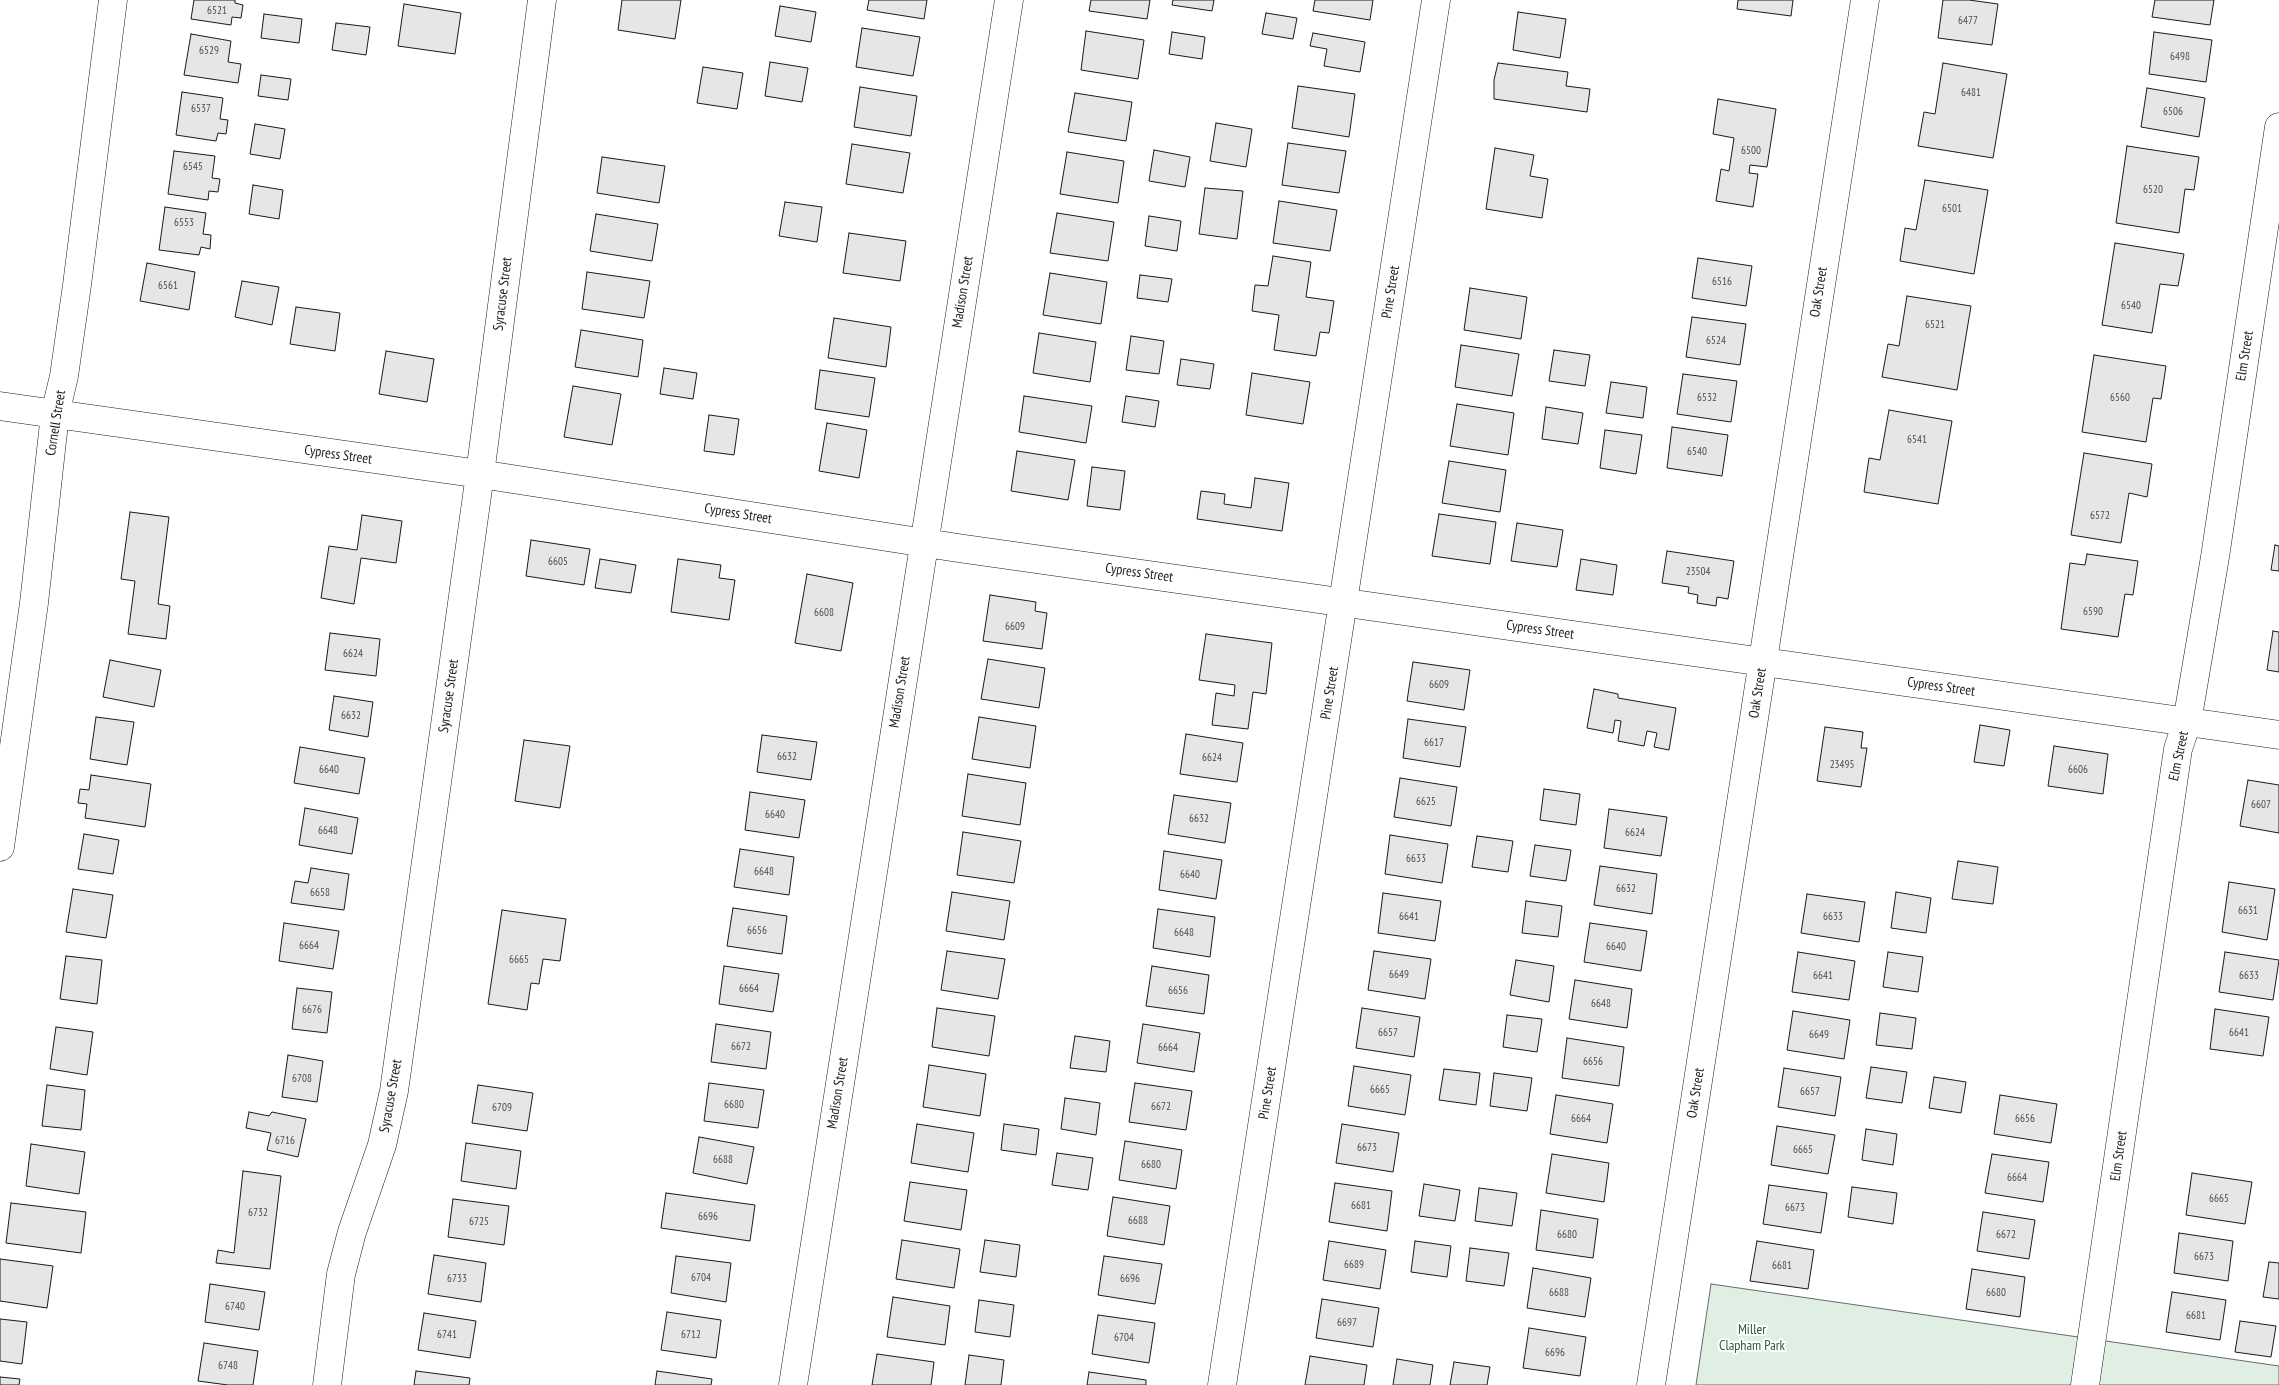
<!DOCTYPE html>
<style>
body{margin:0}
canvas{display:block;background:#fff}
</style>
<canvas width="2279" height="1385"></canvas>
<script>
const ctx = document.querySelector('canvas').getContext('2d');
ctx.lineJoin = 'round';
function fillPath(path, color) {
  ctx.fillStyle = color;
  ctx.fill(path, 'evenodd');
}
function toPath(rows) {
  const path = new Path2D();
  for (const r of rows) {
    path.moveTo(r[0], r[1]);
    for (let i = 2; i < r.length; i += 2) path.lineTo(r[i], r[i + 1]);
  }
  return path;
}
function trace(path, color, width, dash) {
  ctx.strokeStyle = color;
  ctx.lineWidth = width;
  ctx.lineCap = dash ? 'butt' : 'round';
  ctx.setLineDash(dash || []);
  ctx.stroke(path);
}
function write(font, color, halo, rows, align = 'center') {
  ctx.font = font + ' "PT Sans Narrow",sans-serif';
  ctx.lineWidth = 4;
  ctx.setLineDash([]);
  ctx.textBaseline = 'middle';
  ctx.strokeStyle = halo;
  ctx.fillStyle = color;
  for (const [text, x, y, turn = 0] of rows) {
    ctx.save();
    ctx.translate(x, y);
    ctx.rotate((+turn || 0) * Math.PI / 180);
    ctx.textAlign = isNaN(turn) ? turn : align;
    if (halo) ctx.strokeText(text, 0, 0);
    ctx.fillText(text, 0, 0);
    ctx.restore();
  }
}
const green = toPath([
 [1711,1284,2279,1366,2279,1385,1696,1385,1711,1284]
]);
fillPath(green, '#e0efe3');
trace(green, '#6a6a6a', 1);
const building = toPath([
 [194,0,235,0,235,3,243,5,241,18,232,17,231,25,191,19,194,0],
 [622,0,681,0,675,39,618,30,622,0],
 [869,0,927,0,924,19,867,10,869,0],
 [1091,0,1150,0,1147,19,1089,11,1091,0],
 [1173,0,1214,0,1212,11,1172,5,1173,0],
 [1315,0,1373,0,1370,20,1313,11,1315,0],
 [1738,0,1793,0,1791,16,1737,9,1738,0],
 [1943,0,1969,0,1998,4,1992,45,1938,38,1943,0],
 [2155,0,2214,0,2210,25,2152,17,2155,0],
 [404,4,461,13,455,54,398,46,404,4],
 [780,6,816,12,811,42,775,36,780,6],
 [1518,12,1566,19,1560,58,1513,50,1518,12],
 [1266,13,1297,18,1293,39,1262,34,1266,13],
 [264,14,302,19,299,43,261,38,264,14],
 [336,23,370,27,366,55,332,50,336,23],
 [862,28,920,37,913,76,856,67,862,28],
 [1086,31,1144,40,1138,79,1081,70,1086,31],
 [1172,32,1205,37,1202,59,1169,54,1172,32],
 [2154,32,2212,40,2206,82,2149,74,2154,32],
 [1313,33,1365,42,1360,72,1324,66,1327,49,1310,46,1313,33],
 [191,34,231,41,228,62,241,64,238,83,184,75,191,34],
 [770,62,808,68,802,102,765,96,770,62],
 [1498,63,1568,72,1566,86,1590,89,1587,112,1494,99,1494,80,1498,63],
 [1943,63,2007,74,1993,158,1918,146,1924,112,1935,114,1943,63],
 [703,67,743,73,737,109,697,103,703,67],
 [261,75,291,79,288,100,258,96,261,75],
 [1298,86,1355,94,1349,137,1292,128,1298,86],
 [860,87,917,96,911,136,854,127,860,87],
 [2147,88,2205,98,2199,137,2141,127,2147,88],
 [182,92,223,98,220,119,228,120,226,134,218,133,216,141,176,135,182,92],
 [1075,93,1132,102,1126,141,1068,132,1075,93],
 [1718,99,1776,109,1767,167,1750,165,1749,173,1758,174,1753,207,1716,201,1721,169,1729,171,1734,138,1713,134,1718,99],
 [1216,123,1252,129,1246,167,1210,161,1216,123],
 [255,124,285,129,280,159,250,154,255,124],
 [1288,143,1346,151,1339,193,1282,185,1288,143],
 [852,144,910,153,903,193,846,184,852,144],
 [2127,146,2199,157,2194,190,2185,189,2179,233,2116,223,2127,146],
 [1495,148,1534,155,1530,176,1548,179,1542,218,1486,209,1495,148],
 [1154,150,1190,157,1185,187,1149,181,1154,150],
 [174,151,215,156,212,178,220,179,218,192,209,191,208,200,168,194,174,151],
 [1067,152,1124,161,1118,203,1060,194,1067,152],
 [602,157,665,166,659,203,597,193,602,157],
 [1925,180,1988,190,1974,274,1900,261,1905,228,1916,230,1925,180],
 [253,185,283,190,279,219,249,214,253,185],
 [1205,188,1243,191,1237,239,1199,234,1205,188],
 [1279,201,1337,210,1330,251,1273,243,1279,201],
 [785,202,822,207,817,242,779,236,785,202],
 [165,207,206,213,203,234,211,235,210,249,201,247,199,255,159,250,165,207],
 [1057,213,1114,222,1108,261,1050,253,1057,213],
 [596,214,658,224,652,261,590,251,596,214],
 [1149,216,1181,221,1177,251,1145,246,1149,216],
 [849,233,906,241,900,281,843,273,849,233],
 [2115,243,2184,254,2178,286,2160,284,2152,333,2102,325,2115,243],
 [1273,256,1311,262,1306,297,1334,301,1329,333,1320,332,1316,356,1274,350,1279,315,1252,311,1255,285,1268,286,1273,256],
 [1698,258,1752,266,1746,306,1692,298,1698,258],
 [147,263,195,272,189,310,140,301,147,263],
 [587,272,650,281,644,318,582,309,587,272],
 [1050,273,1107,282,1101,324,1043,315,1050,273],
 [1140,275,1172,279,1168,302,1137,298,1140,275],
 [242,281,279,287,272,325,235,317,242,281],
 [1470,288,1527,297,1521,339,1464,330,1470,288],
 [1907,296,1971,306,1957,390,1882,377,1888,344,1899,346,1907,296],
 [296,307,340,313,335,351,290,344,296,307],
 [1692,317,1746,324,1740,365,1686,357,1692,317],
 [834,318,891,327,886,367,828,358,834,318],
 [581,330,643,340,638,377,575,367,581,330],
 [1039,333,1096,342,1090,382,1033,373,1039,333],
 [1131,336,1164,341,1159,374,1126,370,1131,336],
 [1461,345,1519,354,1512,396,1455,387,1461,345],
 [1554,350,1590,355,1585,386,1549,381,1554,350],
 [386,351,434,359,427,402,379,394,386,351],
 [2094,355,2166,366,2161,399,2153,398,2146,442,2082,432,2094,355],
 [1181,359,1214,364,1210,389,1177,385,1181,359],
 [664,368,697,373,693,399,660,394,664,368],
 [820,370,875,378,869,417,815,409,820,370],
 [1252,373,1310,382,1303,424,1246,415,1252,373],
 [1683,374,1737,381,1731,422,1677,414,1683,374],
 [1611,382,1647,387,1643,418,1606,413,1611,382],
 [573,386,621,394,612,445,564,437,573,386],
 [1024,396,1092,406,1086,443,1019,432,1024,396],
 [1126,396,1159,401,1155,427,1122,422,1126,396],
 [1457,404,1514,413,1508,455,1450,446,1457,404],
 [1546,407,1583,413,1578,444,1542,439,1546,407],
 [1889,410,1952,421,1938,504,1864,492,1869,458,1880,460,1889,410],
 [709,415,739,419,734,455,704,451,709,415],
 [827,423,867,430,859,478,819,471,827,423],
 [1672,427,1728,435,1722,476,1667,468,1672,427],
 [1605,430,1642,435,1636,474,1600,468,1605,430],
 [1017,451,1075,460,1068,500,1011,491,1017,451],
 [2084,453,2152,464,2147,497,2129,493,2121,543,2071,535,2084,453],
 [1449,461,1506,470,1500,512,1442,503,1449,461],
 [1092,467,1125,471,1120,510,1087,506,1092,467],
 [1255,478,1289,483,1282,531,1197,519,1201,491,1225,494,1224,504,1251,508,1255,478],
 [130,512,169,517,158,604,170,606,166,639,128,634,135,581,121,579,130,512],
 [1439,514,1496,522,1490,564,1432,556,1439,514],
 [362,515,402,521,396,563,361,558,354,604,321,598,329,546,357,550,362,515],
 [1517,523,1563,530,1557,567,1511,561,1517,523],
 [531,540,590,549,584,585,526,576,531,540],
 [2275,545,2279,546,2279,571,2271,570,2275,545],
 [1667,551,1734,561,1728,599,1717,597,1716,606,1697,603,1698,595,1688,593,1689,587,1662,583,1667,551],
 [2087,554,2138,561,2133,595,2125,594,2118,637,2061,629,2070,563,2085,565,2087,554],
 [600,559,636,565,631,593,595,588,600,559],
 [678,559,721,565,719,578,735,580,729,620,671,612,678,559],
 [1581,559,1617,565,1613,595,1576,590,1581,559],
 [807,574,853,583,841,651,795,643,807,574],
 [990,595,1036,602,1035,611,1047,613,1042,649,983,641,990,595],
 [2273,631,2279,632,2279,672,2267,670,2273,631],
 [330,633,380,639,376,676,325,670,330,633],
 [1206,634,1272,643,1266,694,1253,692,1248,729,1212,725,1216,693,1234,696,1235,685,1199,680,1206,634],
 [988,659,1045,668,1039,708,981,699,988,659],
 [110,660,161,670,154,707,103,697,110,660],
 [1413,662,1470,670,1464,710,1407,701,1413,662],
 [1594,689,1618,694,1618,698,1676,708,1669,750,1654,747,1657,733,1647,731,1644,746,1618,741,1621,721,1615,720,1613,733,1587,728,1594,689],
 [334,696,373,702,368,737,329,730,334,696],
 [96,717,134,722,127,765,90,759,96,717],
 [979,717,1036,726,1030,768,972,759,979,717],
 [1408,719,1466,727,1460,767,1403,758,1408,719],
 [1980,725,2010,730,2004,766,1974,762,1980,725],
 [1825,727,1863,732,1861,748,1867,748,1861,787,1817,781,1825,727],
 [1186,734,1243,743,1237,782,1180,774,1186,734],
 [762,735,817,742,811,780,757,772,762,735],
 [524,740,570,746,560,808,515,801,524,740],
 [2054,746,2108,754,2103,794,2048,786,2054,746],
 [300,747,365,758,359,794,294,783,300,747],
 [968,774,1026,783,1020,825,962,816,968,774],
 [91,775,151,784,145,827,85,818,87,804,78,803,80,789,89,790,91,775],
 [1400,778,1457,787,1451,826,1394,817,1400,778],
 [2248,780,2279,785,2279,833,2240,826,2248,780],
 [1544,789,1580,794,1576,825,1540,820,1544,789],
 [750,792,805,800,799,838,745,830,750,792],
 [1174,795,1231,803,1225,843,1168,834,1174,795],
 [305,808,358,818,352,854,299,845,305,808],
 [1609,809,1667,817,1661,856,1604,848,1609,809],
 [963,832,1021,841,1014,883,957,875,963,832],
 [84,834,119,840,113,874,78,869,84,834],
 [1390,835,1448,844,1442,883,1385,874,1390,835],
 [1477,836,1513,841,1508,872,1472,867,1477,836],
 [1535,845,1571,850,1566,881,1530,876,1535,845],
 [740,849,794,857,789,895,734,887,740,849],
 [1164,851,1222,860,1216,899,1159,890,1164,851],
 [1958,861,1998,867,1993,904,1952,899,1958,861],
 [1600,866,1657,874,1652,914,1594,905,1600,866],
 [311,868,349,874,344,910,291,903,295,881,308,883,311,868],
 [2229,882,2275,889,2267,940,2222,932,2229,882],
 [73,889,113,895,106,938,66,932,73,889],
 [952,892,1010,901,1004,940,946,931,952,892],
 [1896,892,1931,898,1926,933,1891,928,1896,892],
 [1383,893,1441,901,1435,941,1378,933,1383,893],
 [1807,894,1865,902,1859,942,1801,933,1807,894],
 [1526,901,1562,906,1558,937,1522,933,1526,901],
 [733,908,787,916,782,954,727,946,733,908],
 [1158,909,1215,917,1210,957,1153,948,1158,909],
 [502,910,566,919,560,961,543,959,539,984,531,983,527,1010,488,1004,502,910],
 [284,923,339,931,333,969,279,961,284,923],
 [1590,923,1647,931,1641,971,1584,962,1590,923],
 [947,951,1005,959,998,999,941,990,947,951],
 [1374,951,1431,959,1425,999,1368,990,1374,951],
 [1798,952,1855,961,1849,1000,1792,992,1798,952],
 [1888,952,1923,957,1918,992,1883,987,1888,952],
 [2225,952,2279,960,2273,1000,2219,992,2225,952],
 [66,956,102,960,97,1004,60,999,66,956],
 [1516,960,1554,966,1549,1002,1510,995,1516,960],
 [724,966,779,974,773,1012,719,1004,724,966],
 [1152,966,1209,975,1204,1014,1146,1006,1152,966],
 [1575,980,1632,989,1627,1028,1569,1019,1575,980],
 [297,988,332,992,327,1033,292,1029,297,988],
 [937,1008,995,1016,989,1056,932,1047,937,1008],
 [1362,1008,1420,1017,1414,1057,1356,1048,1362,1008],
 [2215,1009,2269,1017,2263,1056,2210,1049,2215,1009],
 [1793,1011,1850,1020,1844,1059,1787,1050,1793,1011],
 [1880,1013,1916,1018,1912,1049,1876,1045,1880,1013],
 [1507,1015,1542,1019,1537,1052,1503,1047,1507,1015],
 [716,1024,771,1032,766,1069,711,1062,716,1024],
 [1143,1024,1200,1033,1194,1072,1137,1063,1143,1024],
 [56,1027,93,1032,87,1075,50,1069,56,1027],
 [1075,1036,1110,1041,1106,1072,1070,1068,1075,1036],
 [1567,1038,1624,1047,1619,1086,1562,1078,1567,1038],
 [288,1055,323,1061,317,1102,282,1097,288,1055],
 [929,1065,986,1074,980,1116,923,1107,929,1065],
 [1354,1066,1411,1075,1405,1115,1348,1106,1354,1066],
 [1871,1067,1907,1072,1902,1103,1866,1098,1871,1067],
 [1784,1068,1841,1077,1835,1116,1778,1107,1784,1068],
 [1444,1069,1480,1073,1476,1105,1439,1100,1444,1069],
 [1494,1073,1532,1078,1527,1111,1490,1106,1494,1073],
 [1934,1077,1966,1082,1961,1113,1929,1108,1934,1077],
 [709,1083,764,1090,758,1128,704,1121,709,1083],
 [1135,1083,1192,1091,1186,1130,1129,1122,1135,1083],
 [47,1085,85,1090,81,1130,42,1126,47,1085],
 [478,1085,533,1093,527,1131,472,1123,478,1085],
 [1556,1095,1613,1104,1607,1143,1550,1134,1556,1095],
 [2000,1095,2057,1104,2051,1143,1994,1134,2000,1095],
 [1065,1098,1100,1103,1096,1135,1061,1129,1065,1098],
 [249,1112,269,1116,272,1112,306,1119,298,1157,267,1150,271,1133,246,1128,249,1112],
 [917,1124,974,1133,968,1172,911,1163,917,1124],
 [1004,1124,1039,1129,1036,1155,1001,1150,1004,1124],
 [1342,1124,1399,1133,1393,1172,1336,1163,1342,1124],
 [1777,1126,1835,1135,1828,1174,1771,1165,1777,1126],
 [1866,1129,1897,1134,1893,1165,1862,1160,1866,1129],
 [699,1137,754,1147,747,1184,693,1173,699,1137],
 [1125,1141,1182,1150,1176,1189,1119,1180,1125,1141],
 [466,1143,521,1151,516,1189,461,1181,466,1143],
 [31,1144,85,1152,79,1194,26,1186,31,1144],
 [1057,1153,1093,1158,1088,1190,1052,1185,1057,1153],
 [1552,1154,1609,1163,1604,1202,1546,1193,1552,1154],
 [1992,1154,2049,1162,2043,1202,1985,1193,1992,1154],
 [243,1171,281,1176,270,1269,216,1263,218,1250,234,1253,243,1171],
 [2192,1173,2252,1182,2245,1224,2186,1215,2192,1173],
 [910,1182,967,1190,961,1230,904,1221,910,1182],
 [1335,1183,1392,1191,1387,1231,1329,1222,1335,1183],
 [1424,1184,1460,1190,1455,1221,1419,1216,1424,1184],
 [1769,1185,1827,1193,1821,1233,1763,1224,1769,1185],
 [1852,1187,1897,1193,1893,1224,1848,1217,1852,1187],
 [1479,1188,1517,1193,1512,1226,1475,1221,1479,1188],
 [666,1193,755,1205,750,1241,661,1228,666,1193],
 [1113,1197,1170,1206,1164,1245,1107,1236,1113,1197],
 [453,1199,509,1206,504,1245,448,1237,453,1199],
 [11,1203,86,1212,81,1253,6,1243,11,1203],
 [1541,1210,1598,1219,1593,1258,1536,1250,1541,1210],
 [1983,1212,2035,1220,2029,1259,1977,1251,1983,1212],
 [2179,1233,2233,1241,2228,1281,2174,1273,2179,1233],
 [902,1240,960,1249,954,1288,896,1279,902,1240],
 [985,1240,1020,1245,1016,1277,980,1272,985,1240],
 [1329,1241,1386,1250,1380,1289,1323,1280,1329,1241],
 [1415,1241,1451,1246,1447,1277,1411,1272,1415,1241],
 [1757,1241,1814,1250,1808,1289,1750,1281,1757,1241],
 [1470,1248,1509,1253,1504,1286,1466,1281,1470,1248],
 [434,1255,486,1263,481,1302,428,1294,434,1255],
 [676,1256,731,1263,726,1302,671,1293,676,1256],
 [1104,1256,1162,1264,1155,1304,1098,1295,1104,1256],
 [0,1259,53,1266,47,1308,0,1301,0,1259],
 [2269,1262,2279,1263,2279,1299,2263,1297,2269,1262],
 [1533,1268,1591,1278,1585,1317,1527,1308,1533,1268],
 [1972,1269,2025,1277,2020,1317,1966,1309,1972,1269],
 [210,1284,265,1292,259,1330,205,1322,210,1284],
 [2172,1292,2226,1300,2220,1340,2166,1332,2172,1292],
 [893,1297,950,1306,945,1345,887,1337,893,1297],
 [1322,1299,1379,1308,1373,1347,1316,1338,1322,1299],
 [979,1300,1014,1305,1010,1337,975,1332,979,1300],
 [667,1312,721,1320,716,1358,661,1350,667,1312],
 [424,1313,476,1321,470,1358,418,1350,424,1313],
 [1098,1315,1155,1323,1149,1363,1092,1354,1098,1315],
 [0,1319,27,1322,22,1364,0,1361,0,1319],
 [2240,1321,2276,1326,2271,1357,2235,1352,2240,1321],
 [1529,1328,1586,1337,1580,1376,1523,1368,1529,1328],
 [204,1343,258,1351,253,1385,228,1385,198,1381,204,1343],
 [877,1354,934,1362,931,1385,872,1385,877,1354],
 [969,1355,1004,1360,1001,1385,965,1385,969,1355],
 [1310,1356,1367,1365,1364,1385,1305,1385,1310,1356],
 [1397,1359,1433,1365,1430,1385,1393,1385,1397,1359],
 [1454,1362,1490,1367,1487,1385,1450,1385,1454,1362],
 [416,1371,470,1378,469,1385,414,1385,416,1371],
 [657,1371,712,1379,711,1385,655,1385,657,1371],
 [1089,1372,1146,1380,1146,1385,1087,1385,1089,1372],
 [0,1377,20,1379,19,1385,0,1385,0,1377]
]);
fillPath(building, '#e6e6e6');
trace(building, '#1a1a1a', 1);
const street = toPath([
 [0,406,480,474,958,548,2279,735],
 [0,847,34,603,55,414,64,376,77,285,113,0],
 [327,1385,341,1274,352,1232,382,1145,394,1091,480,474,542,0],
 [793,1385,1009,0],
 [1222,1385,1436,0],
 [1651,1385,1865,0],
 [2085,1385,2178,749,2187,722,2215,557,2279,127]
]);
trace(street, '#1a1a1a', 29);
trace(street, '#fff', 28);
write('11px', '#4d4d4d', null, [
 ["6521",217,11],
 ["6477",1968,21],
 ["6529",209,51],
 ["6498",2180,57],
 ["6481",1971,93],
 ["6537",201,109],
 ["6506",2173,112],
 ["6500",1751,151],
 ["6545",193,167],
 ["6520",2153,190],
 ["6501",1952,209],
 ["6553",184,223],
 ["6516",1722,282],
 ["6561",168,286],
 ["6540",2131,306],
 ["6521",1935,325],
 ["6524",1716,341],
 ["6532",1707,398],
 ["6560",2120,398],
 ["6541",1917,440],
 ["6540",1697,452],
 ["6572",2100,516],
 ["6605",558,562],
 ["23504",1698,572],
 ["6590",2093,612],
 ["6608",824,613],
 ["6609",1015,627],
 ["6624",353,654],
 ["6609",1439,685],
 ["6632",351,716],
 ["6617",1434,743],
 ["6632",787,757],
 ["6624",1212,758],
 ["23495",1842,765],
 ["6640",329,770],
 ["6606",2078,770],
 ["6625",1426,802],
 ["6607",2261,805],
 ["6640",775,815],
 ["6632",1199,819],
 ["6648",328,831],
 ["6624",1635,833],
 ["6633",1416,859],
 ["6648",764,872],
 ["6640",1190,875],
 ["6632",1626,889],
 ["6658",320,893],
 ["6631",2248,911],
 ["6641",1409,917],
 ["6633",1833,917],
 ["6656",757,931],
 ["6648",1184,933],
 ["6664",309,946],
 ["6640",1616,947],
 ["6665",519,960],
 ["6649",1399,975],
 ["6641",1823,976],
 ["6633",2249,976],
 ["6664",749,989],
 ["6656",1178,991],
 ["6648",1601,1004],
 ["6676",312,1010],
 ["6657",1388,1033],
 ["6641",2239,1033],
 ["6649",1819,1035],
 ["6672",741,1047],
 ["6664",1168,1048],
 ["6656",1593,1062],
 ["6708",302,1079],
 ["6665",1380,1090],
 ["6657",1810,1092],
 ["6680",734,1105],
 ["6672",1161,1107],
 ["6709",502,1108],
 ["6664",1581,1119],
 ["6656",2025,1119],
 ["6716",285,1141],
 ["6673",1367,1148],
 ["6665",1803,1150],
 ["6688",723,1160],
 ["6680",1151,1165],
 ["6664",2017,1178],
 ["6665",2219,1199],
 ["6681",1361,1206],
 ["6673",1795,1208],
 ["6732",258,1213],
 ["6696",708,1217],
 ["6688",1138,1221],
 ["6725",479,1222],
 ["6680",1567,1235],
 ["6672",2006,1235],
 ["6673",2204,1257],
 ["6689",1354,1265],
 ["6681",1782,1266],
 ["6704",701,1278],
 ["6733",457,1279],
 ["6696",1130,1279],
 ["6688",1559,1293],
 ["6680",1996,1293],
 ["6740",235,1307],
 ["6681",2196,1316],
 ["6697",1347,1323],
 ["6741",447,1335],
 ["6712",691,1335],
 ["6704",1124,1338],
 ["6696",1555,1353],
 ["6748",228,1366]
]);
write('14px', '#1a1a1a', '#fff', [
 ["Madison Street",963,292,-81],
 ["Pine Street",1391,292,-81],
 ["Oak Street",1819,292,-81],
 ["Syracuse Street",503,294,-83],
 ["Elm Street",2245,356,-81],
 ["Cornell Street",56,423,-81],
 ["Cypress Street",338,455,8],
 ["Cypress Street",738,514,9],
 ["Cypress Street",1139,573,8],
 ["Cypress Street",1540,630,8],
 ["Cypress Street",1941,687,8],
 ["Madison Street",900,692,-81],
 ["Pine Street",1330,693,-81],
 ["Oak Street",1758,693,-81],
 ["Syracuse Street",449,696,-82],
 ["Elm Street",2179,756,-78],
 ["Madison Street",838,1093,-81],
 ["Pine Street",1268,1093,-81],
 ["Oak Street",1696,1093,-81],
 ["Syracuse Street",391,1096,-80],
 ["Elm Street",2119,1156,-82]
]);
write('14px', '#2b5a34', '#fff', [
 ["Miller",1752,1330],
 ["Clapham Park",1752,1346]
]);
</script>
